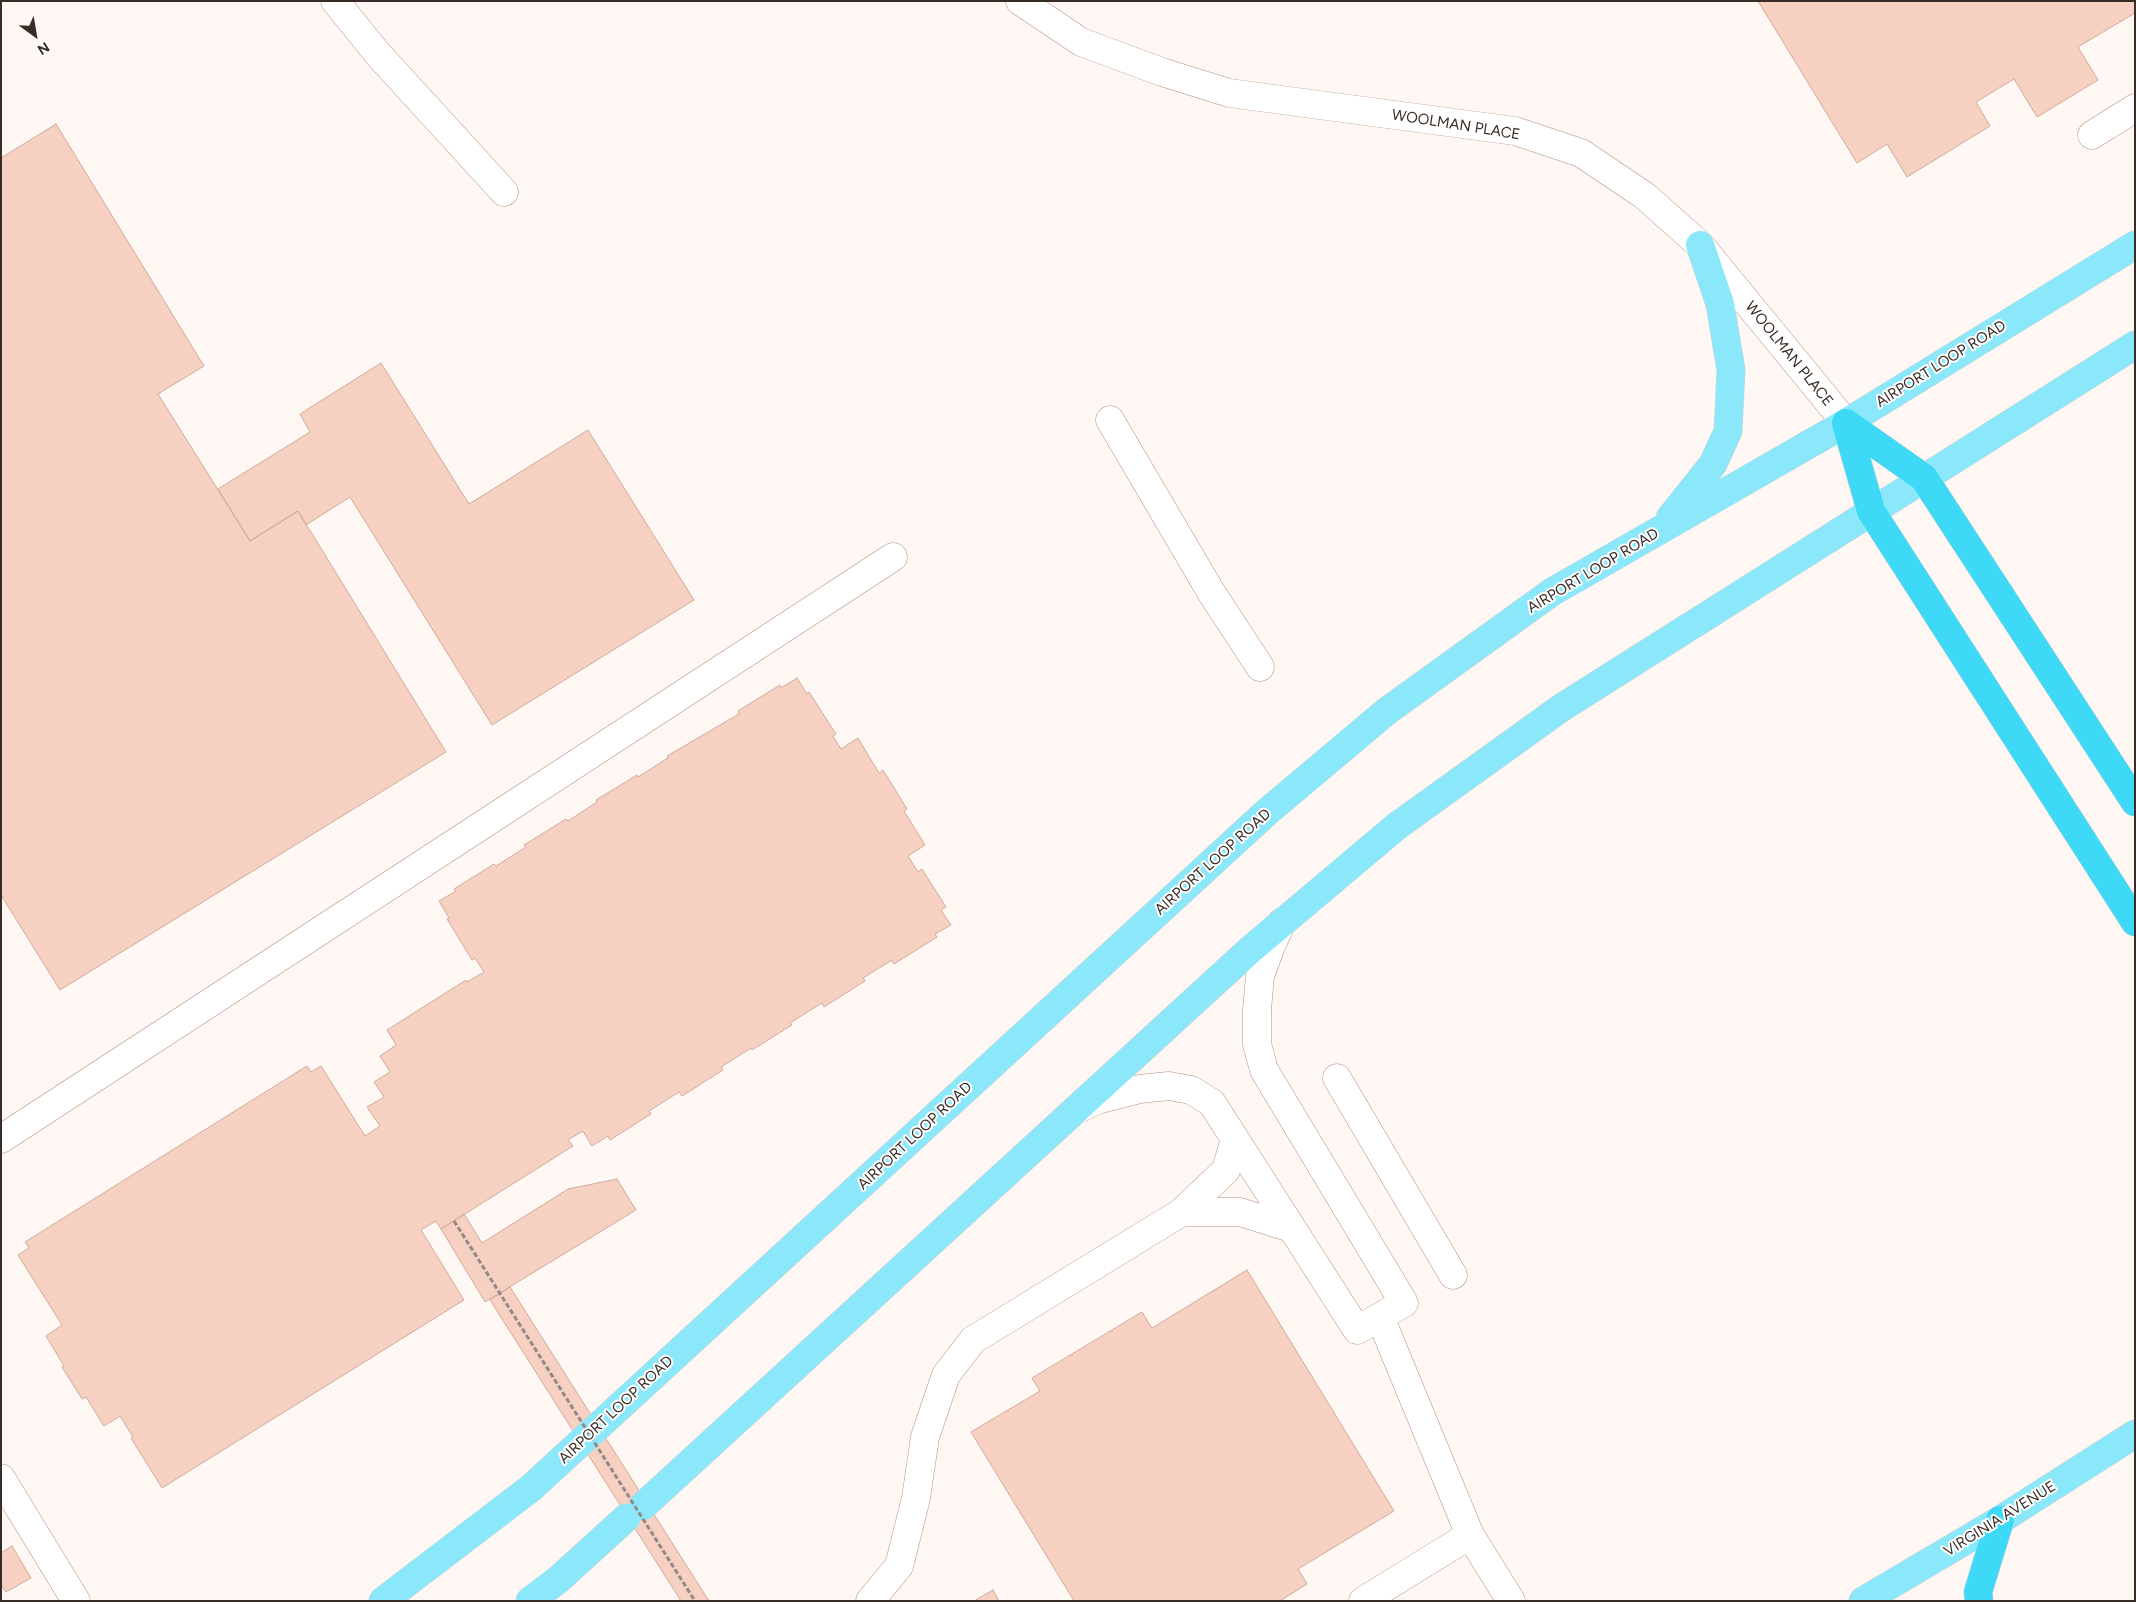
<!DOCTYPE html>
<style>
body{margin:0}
#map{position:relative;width:2136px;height:1602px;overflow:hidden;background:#fef7f3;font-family:Figtree,sans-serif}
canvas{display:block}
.frame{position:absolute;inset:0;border:2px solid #392b25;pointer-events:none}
.north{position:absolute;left:10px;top:10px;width:50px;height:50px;-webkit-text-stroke:4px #fff;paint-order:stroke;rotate:148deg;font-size:14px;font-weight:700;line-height:20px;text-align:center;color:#392b25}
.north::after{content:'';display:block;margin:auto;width:18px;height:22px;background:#392b25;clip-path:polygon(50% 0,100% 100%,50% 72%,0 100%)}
</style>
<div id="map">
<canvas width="2136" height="1602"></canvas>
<div class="frame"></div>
<div class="north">N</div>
</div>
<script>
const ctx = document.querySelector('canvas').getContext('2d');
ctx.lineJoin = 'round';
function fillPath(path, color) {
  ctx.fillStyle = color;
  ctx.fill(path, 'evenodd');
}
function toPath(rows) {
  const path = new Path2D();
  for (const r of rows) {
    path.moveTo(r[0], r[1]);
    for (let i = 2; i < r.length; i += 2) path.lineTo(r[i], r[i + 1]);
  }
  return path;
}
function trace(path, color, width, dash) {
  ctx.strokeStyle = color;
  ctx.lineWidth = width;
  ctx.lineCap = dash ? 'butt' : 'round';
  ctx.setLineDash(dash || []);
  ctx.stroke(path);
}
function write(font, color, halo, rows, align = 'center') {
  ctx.font = font + ' Figtree,sans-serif';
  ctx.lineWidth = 4;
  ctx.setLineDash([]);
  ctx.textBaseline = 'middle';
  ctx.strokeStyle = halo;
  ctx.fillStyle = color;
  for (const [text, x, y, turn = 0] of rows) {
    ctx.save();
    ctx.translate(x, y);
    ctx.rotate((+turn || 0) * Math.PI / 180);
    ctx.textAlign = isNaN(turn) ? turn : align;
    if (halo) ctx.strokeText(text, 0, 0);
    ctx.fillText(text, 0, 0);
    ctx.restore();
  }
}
const building = toPath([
 [1758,1,2135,1,2135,13,2078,47,2098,80,2037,117,2014,79,1976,102,1990,126,1907,177,1887,144,1857,163,1758,1],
 [56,124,204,366,158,394,250,541,298,511,446,752,60,990,1,895,1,158,56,124],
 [381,363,469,504,588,430,694,600,492,725,350,497,306,525,298,511,250,541,218,489,310,432,300,414,381,363],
 [797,678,807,694,809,692,836,734,833,736,841,749,858,738,879,773,883,770,907,809,904,811,925,845,908,856,918,872,922,869,946,907,941,910,951,925,935,934,937,937,894,964,892,960,863,978,865,981,824,1007,822,1003,790,1023,792,1025,752,1050,751,1048,721,1067,723,1070,682,1096,679,1092,649,1111,651,1114,610,1140,608,1136,592,1146,583,1131,568,1140,573,1146,441,1229,436,1221,421,1230,464,1300,162,1488,131,1438,133,1437,120,1416,104,1426,86,1397,82,1399,62,1367,64,1366,46,1336,62,1325,18,1255,29,1248,25,1242,307,1066,311,1072,321,1066,365,1136,380,1126,367,1107,384,1097,374,1082,390,1072,380,1056,396,1045,387,1030,466,980,467,982,484,972,475,958,472,960,447,919,449,918,439,901,456,891,454,889,494,864,496,866,526,847,524,845,566,819,568,821,597,802,596,800,637,775,638,777,668,758,667,756,739,714,738,711,780,685,781,688,797,678],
 [617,1179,636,1210,485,1302,441,1229,464,1214,482,1243,568,1189,617,1179],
 [1247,1270,1394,1511,1298,1569,1307,1584,1280,1601,1074,1601,971,1432,1040,1391,1032,1378,1142,1312,1152,1328,1247,1270],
 [510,1287,709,1601,681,1601,490,1300,510,1287],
 [12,1546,31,1578,6,1592,1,1585,1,1553,12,1546],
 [993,1590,999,1601,974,1601,993,1590]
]);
fillPath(building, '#f6d0c1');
trace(building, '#cfab9c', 1);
const minor = toPath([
 [335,1,377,53,504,192],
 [1020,1,1081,42,1162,72,1229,93,1515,131,1581,153,1645,196,1700,245,1846,423],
 [2092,135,2135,108],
 [1110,420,1211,592,1260,667],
 [1337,1078,1453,1275],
 [1076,1110,1097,1100,1140,1089,1169,1086,1191,1090,1212,1103,1357,1330,1404,1303,1264,1070,1257,1044,1257,1010,1260,976,1271,946,1282,922],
 [1,1139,893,557],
 [1182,1212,1240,1212,1291,1228],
 [1380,1317,1470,1535,1511,1601],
 [1,1478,76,1601],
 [870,1601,899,1566,916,1498,925,1437,946,1375,973,1340,1182,1212,1226,1170,1235,1139],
 [1363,1601,1470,1535]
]);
const major = toPath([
 [1670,518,1713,464,1728,431,1731,370,1720,304,1700,245],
 [643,1506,1251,949,1397,826,1561,708,2135,345],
 [383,1601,531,1488,1267,812,1387,711,1552,592,1846,423,2135,245],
 [530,1601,559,1579,626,1518],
 [1863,1601,2000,1520,2135,1434]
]);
const highway = toPath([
 [1846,423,1871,511,2135,922],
 [1846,423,1924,478,2135,802],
 [1979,1601,1978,1592,2000,1520]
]);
trace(minor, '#b39081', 29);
trace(major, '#d7d5d3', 29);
trace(highway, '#d7d5d3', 29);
trace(minor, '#fff', 28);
trace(major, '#8be8fa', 28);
trace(highway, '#3ed9f6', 28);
trace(toPath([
 [454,1221,695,1601]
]), '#948984', 3, [5, 2.5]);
write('15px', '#392b25', '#fff', [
 ["WOOLMAN PLACE",1456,125,9],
 ["WOOLMAN PLACE",1789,354,51],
 ["AIRPORT LOOP ROAD",1941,364,-32],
 ["AIRPORT LOOP ROAD",1593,571,-31],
 ["AIRPORT LOOP ROAD",1213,862,-42],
 ["AIRPORT LOOP ROAD",915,1136,-43],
 ["AIRPORT LOOP ROAD",616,1410,-43],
 ["VIRGINIA AVENUE",2000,1519,-32]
]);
</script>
